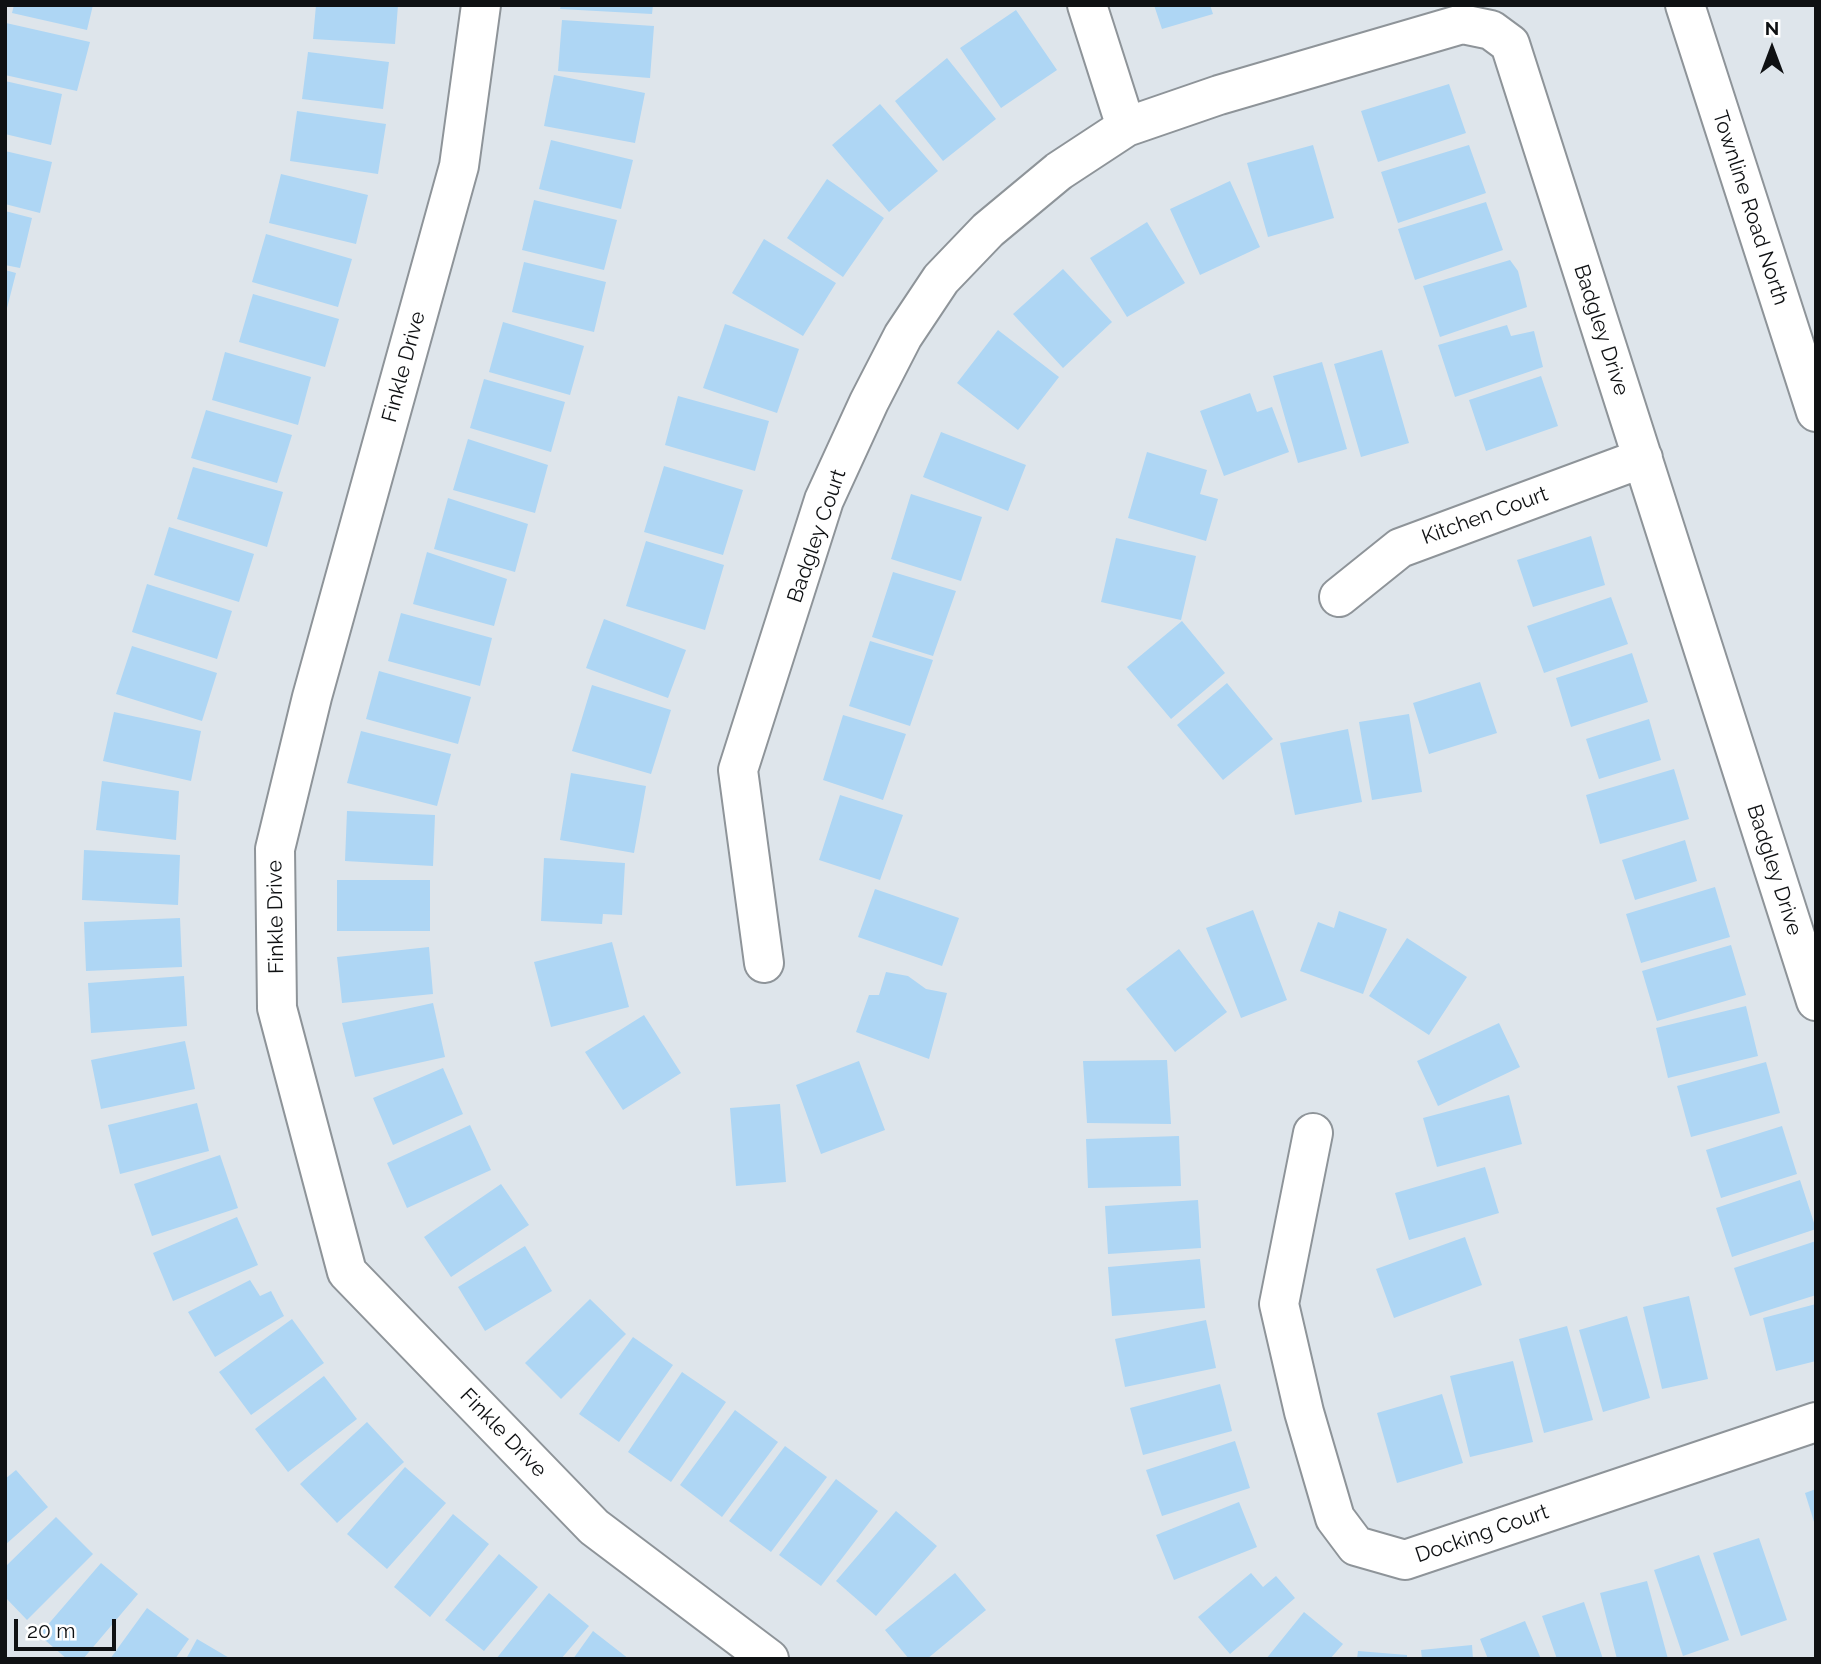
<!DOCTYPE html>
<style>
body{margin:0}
#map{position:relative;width:1821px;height:1664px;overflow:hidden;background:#dee5eb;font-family:Raleway,sans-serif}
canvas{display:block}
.frame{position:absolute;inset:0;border:7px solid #0f1113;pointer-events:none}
.north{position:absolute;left:1737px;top:14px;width:70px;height:70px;-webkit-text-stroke:5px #fff;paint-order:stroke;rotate:0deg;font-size:19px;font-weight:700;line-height:28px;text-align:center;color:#0f1113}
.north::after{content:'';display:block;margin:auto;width:24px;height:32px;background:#0f1113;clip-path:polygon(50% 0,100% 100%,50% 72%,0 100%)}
.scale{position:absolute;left:14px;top:1619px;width:102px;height:32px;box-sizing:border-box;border:4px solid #0f1113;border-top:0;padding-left:9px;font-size:21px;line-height:24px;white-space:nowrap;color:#0f1113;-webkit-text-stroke:5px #fff;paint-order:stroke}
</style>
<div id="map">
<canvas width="1821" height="1664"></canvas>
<div class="frame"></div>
<div class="north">N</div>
<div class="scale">20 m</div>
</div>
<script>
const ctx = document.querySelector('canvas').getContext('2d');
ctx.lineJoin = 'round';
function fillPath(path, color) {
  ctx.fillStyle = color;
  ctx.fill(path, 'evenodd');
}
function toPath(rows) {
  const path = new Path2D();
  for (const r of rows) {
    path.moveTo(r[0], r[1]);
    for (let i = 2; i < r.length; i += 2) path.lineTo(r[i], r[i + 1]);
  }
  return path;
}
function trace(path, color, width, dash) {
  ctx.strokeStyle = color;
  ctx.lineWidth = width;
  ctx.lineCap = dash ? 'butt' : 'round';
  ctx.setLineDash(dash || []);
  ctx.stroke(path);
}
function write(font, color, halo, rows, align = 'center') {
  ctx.font = font + ' Raleway,sans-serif';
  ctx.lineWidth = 5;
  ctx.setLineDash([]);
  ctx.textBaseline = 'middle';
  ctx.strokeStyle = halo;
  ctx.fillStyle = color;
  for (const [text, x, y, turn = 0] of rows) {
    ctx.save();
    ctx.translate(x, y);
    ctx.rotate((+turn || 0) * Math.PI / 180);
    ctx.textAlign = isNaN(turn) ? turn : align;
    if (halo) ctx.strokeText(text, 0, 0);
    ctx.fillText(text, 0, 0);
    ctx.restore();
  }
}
fillPath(toPath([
 [14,5,93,5,87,30,12,13],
 [316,5,398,5,395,44,313,39],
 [561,5,653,5,652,14,560,9],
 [1154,5,1210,5,1213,14,1162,29],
 [1016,10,1057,70,1001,108,960,48],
 [562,20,654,26,650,78,558,71],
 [6,23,90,42,77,91,5,75],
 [308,52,389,62,383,109,302,99],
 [947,58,996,119,943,161,895,101],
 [554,75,645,93,635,143,544,126],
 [5,81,62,94,51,145,5,134],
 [1449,84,1466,133,1378,162,1361,111],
 [880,104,938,171,889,212,832,145],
 [297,111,386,124,378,174,290,161],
 [551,140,633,160,621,209,539,189],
 [1313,145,1334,218,1268,237,1247,163],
 [1469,145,1486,193,1398,223,1381,172],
 [5,151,52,162,40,213,5,204],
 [281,174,368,195,356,244,269,223],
 [827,179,884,218,843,277,787,238],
 [1230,181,1260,247,1200,275,1170,209],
 [534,200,617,220,604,270,522,250],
 [1486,202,1503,250,1415,280,1398,229],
 [5,211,32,218,20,268,5,265],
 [1147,222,1185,283,1127,317,1090,258],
 [266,234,352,259,338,307,252,282],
 [764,239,836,283,803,336,732,293],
 [1510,260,1518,271,1527,307,1440,337,1423,286],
 [524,262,606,282,594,332,512,312],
 [1063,269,1112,322,1063,368,1013,314],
 [5,270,16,273,6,312,5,312],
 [253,294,339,319,325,367,239,342],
 [503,322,584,346,570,395,489,372],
 [725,324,799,349,777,413,703,388],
 [1507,325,1511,336,1534,331,1543,367,1455,397,1438,345],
 [998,330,1059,377,1018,430,957,383],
 [1382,350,1409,443,1361,457,1334,364],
 [225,352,311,377,298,425,212,400],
 [1322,362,1347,449,1298,463,1273,376],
 [1541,376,1558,426,1486,451,1469,400],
 [484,379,565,402,551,452,470,428],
 [1250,393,1257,412,1272,407,1289,452,1224,476,1200,411],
 [678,396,769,421,755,471,665,445],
 [206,410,292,435,277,483,191,458],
 [941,432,1026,465,1008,511,923,477],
 [468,439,548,465,535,513,453,490],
 [1147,452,1207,470,1200,494,1218,499,1206,541,1128,518],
 [664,466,743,490,723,555,644,532],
 [193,467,283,492,267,547,177,519],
 [911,494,982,517,961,581,891,559],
 [448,498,528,524,515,572,434,549],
 [169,527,254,554,239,602,154,575],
 [1591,536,1605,585,1533,607,1517,560],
 [1116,538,1196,556,1181,620,1101,602],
 [646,541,724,565,705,630,626,606],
 [427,552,507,579,494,626,413,604],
 [893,572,956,591,933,656,872,637],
 [147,584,232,611,217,659,132,632],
 [1611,597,1628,644,1544,673,1527,626],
 [401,613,492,638,480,686,388,661],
 [604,619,686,650,668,698,586,668],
 [1182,621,1225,673,1171,719,1127,667],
 [870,641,933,660,910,726,849,706],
 [132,646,217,673,202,721,116,694],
 [1632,653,1648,702,1571,727,1556,678],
 [379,671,471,697,458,744,366,719],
 [1480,682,1497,733,1429,754,1413,703],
 [1227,683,1273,739,1223,780,1177,725],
 [592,685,671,710,651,774,572,751],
 [114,712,201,731,191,781,103,761],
 [1409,714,1422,792,1372,800,1359,722],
 [843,715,906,734,883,800,823,780],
 [1649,719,1661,760,1599,779,1586,739],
 [1348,729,1362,802,1295,815,1280,743],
 [361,731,451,754,437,806,347,783],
 [1674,769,1689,819,1600,844,1586,795],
 [571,773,646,786,634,853,560,840],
 [102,781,179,791,176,840,96,830],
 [840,795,903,815,880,880,819,860],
 [347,811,435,815,433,866,345,861],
 [1685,840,1697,881,1635,900,1622,860],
 [84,850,180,855,178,905,82,900],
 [544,858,625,863,622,915,603,914,602,924,541,921],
 [337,880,430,880,430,931,337,931],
 [1715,887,1730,937,1641,963,1626,914],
 [875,889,959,918,942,966,858,937],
 [1253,910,1287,1000,1241,1018,1206,928],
 [1339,911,1387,929,1363,994,1300,971,1318,922,1334,928],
 [180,918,182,967,86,971,84,922],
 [1407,938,1467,977,1429,1035,1369,996],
 [612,942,629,1007,551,1027,534,962],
 [1731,945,1746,995,1657,1021,1642,971],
 [429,947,433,994,342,1003,337,957],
 [1179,949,1227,1012,1175,1052,1126,989],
 [886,972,908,976,926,989,947,993,929,1059,856,1032,869,995,879,995],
 [184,976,187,1026,91,1033,88,983],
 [433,1003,445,1057,355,1077,342,1023],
 [1746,1006,1758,1056,1668,1078,1656,1028],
 [644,1015,681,1073,623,1110,585,1052],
 [1499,1023,1520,1067,1438,1106,1417,1061],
 [185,1041,195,1089,101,1109,91,1060],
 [1167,1060,1171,1124,1087,1123,1083,1061],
 [859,1061,885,1130,821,1154,796,1085],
 [1766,1062,1780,1113,1691,1137,1677,1086],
 [443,1068,463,1114,393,1145,373,1098],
 [1509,1095,1522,1144,1437,1167,1423,1118],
 [197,1103,209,1151,120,1174,108,1125],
 [780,1104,786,1182,736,1186,730,1108],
 [470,1125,491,1170,407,1208,387,1163],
 [1782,1126,1797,1174,1721,1198,1706,1150],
 [1179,1136,1181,1186,1088,1188,1086,1139],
 [220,1155,238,1208,152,1236,134,1184],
 [1485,1167,1499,1213,1409,1240,1395,1193],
 [1800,1180,1816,1229,1732,1257,1716,1208],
 [501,1184,529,1225,451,1277,424,1237],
 [1198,1200,1201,1248,1108,1254,1105,1206],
 [237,1217,258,1265,173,1301,153,1253],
 [1465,1237,1482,1285,1394,1318,1376,1269],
 [1816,1241,1816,1295,1750,1316,1734,1268],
 [525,1246,552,1291,485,1331,458,1287],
 [1200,1259,1205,1308,1112,1316,1108,1267],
 [250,1280,260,1296,271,1291,284,1316,215,1357,188,1312],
 [1689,1296,1708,1379,1662,1389,1643,1307],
 [590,1299,626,1334,561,1399,525,1363],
 [1816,1304,1816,1361,1776,1371,1763,1318],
 [1627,1316,1650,1398,1603,1412,1579,1330],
 [292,1319,324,1363,251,1415,219,1372],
 [1206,1320,1216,1368,1125,1387,1115,1339],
 [1567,1326,1593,1420,1544,1433,1519,1339],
 [633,1337,673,1365,619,1442,579,1414],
 [1513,1361,1533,1442,1470,1457,1450,1376],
 [682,1372,726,1402,671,1482,628,1452],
 [324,1376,357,1419,288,1472,255,1429],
 [1220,1384,1232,1431,1143,1455,1130,1408],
 [1442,1394,1463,1463,1397,1483,1377,1413],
 [735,1410,778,1442,722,1517,680,1485],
 [367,1422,404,1462,337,1523,300,1484],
 [1235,1441,1250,1488,1162,1516,1146,1470],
 [785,1446,827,1477,771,1552,729,1521],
 [405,1467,446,1503,387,1569,347,1534],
 [16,1470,48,1507,5,1545,5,1479],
 [836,1479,878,1511,821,1586,779,1555],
 [1816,1489,1816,1525,1815,1525,1805,1493],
 [1239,1502,1257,1547,1174,1580,1156,1535],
 [896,1511,937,1546,876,1616,836,1581],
 [453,1514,489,1544,430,1617,394,1587],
 [56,1517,93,1554,27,1620,5,1597,5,1567],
 [1759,1538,1787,1620,1741,1636,1713,1553],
 [499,1554,538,1587,484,1651,445,1620],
 [1699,1555,1729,1640,1683,1656,1654,1570],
 [101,1563,138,1594,83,1659,67,1659,39,1635],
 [955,1573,986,1610,927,1659,909,1659,885,1630],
 [1251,1573,1263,1587,1276,1576,1295,1598,1230,1654,1198,1617],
 [1647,1581,1668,1659,1617,1659,1600,1593],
 [549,1593,589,1626,561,1659,496,1659],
 [1584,1602,1603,1659,1557,1659,1542,1616],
 [147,1608,189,1639,175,1659,110,1659],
 [1304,1612,1343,1644,1330,1659,1266,1659],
 [1525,1621,1541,1659,1488,1659,1480,1639],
 [593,1631,629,1659,573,1659],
 [197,1639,231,1659,186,1659],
 [1472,1645,1473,1659,1422,1659,1421,1650],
 [1358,1651,1407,1655,1407,1659,1357,1659]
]), '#aed6f4');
const minor = toPath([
 [481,5,459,166,312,697,275,849,277,1008,347,1272,594,1527,769,1659],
 [1087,5,1126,127],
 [1685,5,1816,412],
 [1339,597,1400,548,1643,458],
 [764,963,738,770,824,500,869,402,903,336,941,279,988,230,1059,171,1126,127,1219,95,1462,24,1491,30,1510,44,1816,1001],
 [1313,1133,1279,1304,1304,1412,1335,1518,1356,1546,1405,1560,1816,1422]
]);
trace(minor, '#8e9499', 42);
trace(minor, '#fff', 38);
write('21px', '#0f1113', '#fff', [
 ["Townline Road North",1750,208,72],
 ["Badgley Drive",1601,330,72],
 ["Finkle Drive",404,367,-75],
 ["Kitchen Court",1485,516,-20],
 ["Badgley Court",817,536,-71],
 ["Badgley Drive",1774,870,72],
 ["Finkle Drive",276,917,-91],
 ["Finkle Drive",503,1433,46],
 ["Docking Court",1482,1534,-19]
]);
</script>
